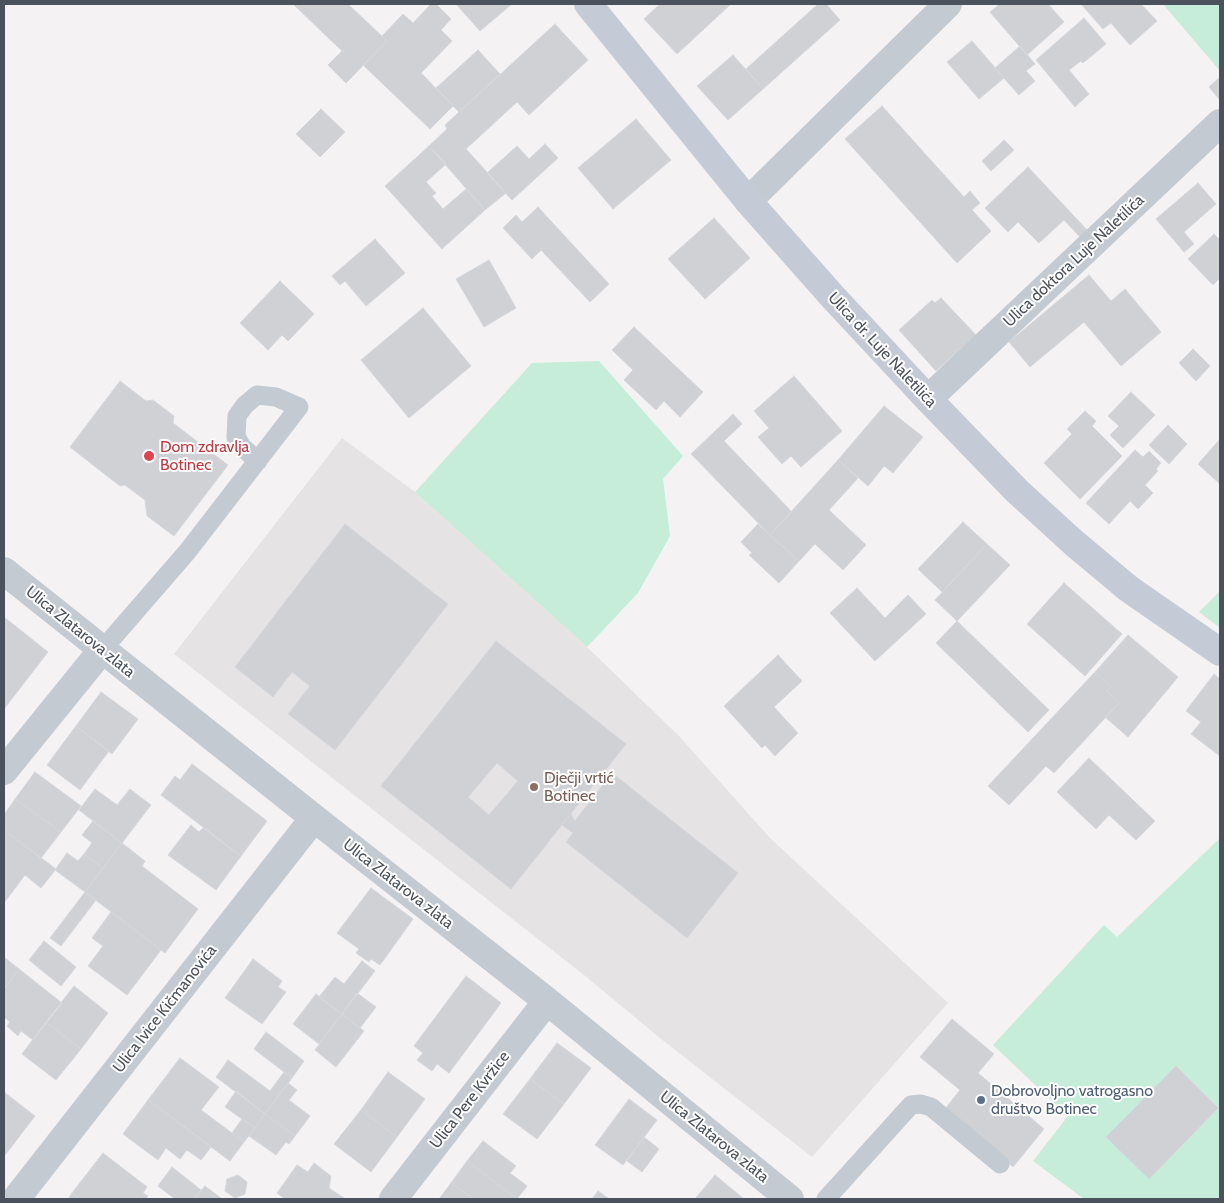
<!DOCTYPE html>
<meta charset="utf-8">
<style>
body{margin:0}
#map{position:relative;width:1224px;height:1203px;overflow:hidden;background:#f4f2f2;font-family:Cabin,sans-serif}
canvas{display:block}
.frame{position:absolute;inset:0;border:5px solid #4b525d;pointer-events:none}
</style>
<div id="map">
<canvas width="1224" height="1203"></canvas>
<div class="frame"></div>
</div>
<script>
const ctx = document.querySelector('canvas').getContext('2d');
ctx.lineJoin = 'round';
function fillPath(path, color) {
  ctx.fillStyle = color;
  ctx.fill(path, 'evenodd');
}
function toPath(rows) {
  const path = new Path2D();
  for (const r of rows) {
    path.moveTo(r[0], r[1]);
    for (let i = 2; i < r.length; i += 2) path.lineTo(r[i], r[i + 1]);
  }
  return path;
}
function trace(path, color, width, dash) {
  ctx.strokeStyle = color;
  ctx.lineWidth = width;
  ctx.lineCap = dash ? 'butt' : 'round';
  ctx.setLineDash(dash || []);
  ctx.stroke(path);
}
function write(font, color, halo, rows, align = 'center') {
  ctx.font = font + ' Cabin,sans-serif';
  ctx.lineWidth = 4;
  ctx.setLineDash([]);
  ctx.textBaseline = 'middle';
  ctx.strokeStyle = halo;
  ctx.fillStyle = color;
  for (const [text, x, y, turn = 0] of rows) {
    ctx.save();
    ctx.translate(x, y);
    ctx.rotate((+turn || 0) * Math.PI / 180);
    ctx.textAlign = isNaN(turn) ? turn : align;
    if (halo) ctx.strokeText(text, 0, 0);
    ctx.fillText(text, 0, 0);
    ctx.restore();
  }
}
fillPath(toPath([
 [342,438,415,492,587,647,679,736,770,838,948,1003,812,1157,660,1038,584,975,174,654]
]), '#e5e3e3');
fillPath(toPath([
 [1163,4,1220,4,1220,71],
 [599,361,683,456,663,479,670,536,638,593,587,647,415,492,532,363],
 [1220,591,1220,628,1199,612],
 [1220,838,1220,1199,1084,1199,1033,1161,1068,1116,993,1045,1104,925,1117,937]
]), '#c6ecda');
const building = toPath([
 [293,4,348,4,387,41,346,83,328,65,342,51,293,4],
 [431,4,436,4,451,19,441,30,452,41,421,73,453,106,430,129,363,65,387,41,382,36,403,14,413,23,431,4],
 [456,4,512,4,480,31,456,4],
 [660,4,731,4,677,54,644,19,660,4],
 [818,4,826,4,840,20,763,89,746,69,818,4],
 [1000,4,1048,4,1064,22,1027,55,990,12,1000,4],
 [1081,4,1141,4,1157,21,1130,45,1111,23,1103,29,1081,4],
 [1084,18,1106,44,1083,63,1081,61,1069,70,1089,94,1075,107,1036,60,1084,18],
 [555,24,588,60,529,115,517,102,466,149,506,193,485,210,429,146,447,129,445,125,555,24],
 [972,41,1004,78,979,99,947,62,972,41],
 [1020,46,1035,64,1026,71,1035,81,1019,95,995,68,1020,46],
 [478,50,500,74,459,112,436,88,478,50],
 [733,55,763,89,728,120,697,86,733,55],
 [1220,77,1220,98,1219,99,1209,87,1220,77],
 [882,106,964,197,970,191,980,203,972,210,991,231,957,263,845,139,882,106],
 [321,109,345,132,320,157,296,134,321,109],
 [636,119,671,160,613,209,578,168,636,119],
 [1004,140,1014,150,991,171,982,161,1004,140],
 [545,144,558,158,512,200,487,173,517,146,529,159,545,144],
 [429,146,446,164,426,182,436,193,432,196,443,209,466,189,485,210,442,249,385,186,429,146],
 [1028,167,1089,232,1082,239,1064,220,1039,243,1018,222,1008,232,985,208,1028,167],
 [1198,183,1216,204,1184,232,1194,244,1184,252,1156,219,1198,183],
 [538,207,609,284,590,302,541,250,532,259,503,228,516,215,522,222,538,207],
 [714,218,750,258,705,299,668,259,714,218],
 [1214,234,1220,240,1220,278,1213,285,1188,259,1214,234],
 [375,239,405,273,366,306,345,281,340,285,332,276,375,239],
 [489,260,516,308,484,327,456,279,489,260],
 [1089,275,1111,301,1125,289,1161,332,1121,366,1084,322,1030,367,1009,342,1089,275],
 [280,281,314,314,288,341,282,335,268,350,240,323,280,281],
 [941,298,976,335,936,371,899,330,932,300,935,303,941,298],
 [423,308,471,366,409,418,361,360,423,308],
 [634,327,703,392,680,417,664,401,656,410,624,380,633,370,612,350,634,327],
 [1193,349,1210,366,1196,381,1179,363,1193,349],
 [794,376,842,431,801,467,791,456,782,464,758,437,769,428,754,411,794,376],
 [120,381,146,401,153,400,174,416,173,423,228,465,174,536,147,516,145,500,125,485,120,486,70,447,120,381],
 [1131,392,1155,415,1123,448,1110,435,1119,426,1108,416,1131,392],
 [884,406,923,437,893,473,884,466,868,486,838,460,884,406],
 [1085,411,1096,421,1092,426,1122,456,1080,499,1044,463,1072,434,1067,429,1085,411],
 [733,414,742,424,724,441,792,512,770,535,691,454,733,414],
 [1168,425,1187,444,1169,464,1149,445,1168,425],
 [1220,439,1220,484,1198,464,1220,439],
 [1135,450,1143,457,1149,451,1161,463,1156,469,1158,471,1145,485,1153,493,1138,509,1130,501,1109,524,1086,503,1135,450],
 [838,460,858,478,829,510,866,545,843,570,815,544,799,561,770,535,838,460],
 [963,522,987,544,942,592,918,569,963,522],
 [345,524,448,604,335,750,288,714,310,686,292,672,273,697,235,667,345,524],
 [758,524,799,561,779,583,749,555,752,553,741,542,758,524],
 [987,544,1010,565,957,621,935,600,987,544],
 [1064,583,1122,634,1085,676,1027,624,1064,583],
 [857,588,885,618,908,595,926,614,875,661,830,613,857,588],
 [4,617,48,652,4,709,4,617],
 [957,621,1049,710,1028,732,936,643,957,621],
 [1128,635,1178,677,1128,737,1105,717,1119,703,1107,691,1111,687,1095,672,1128,635],
 [496,641,626,744,511,889,381,786,496,641],
 [497,763,518,781,489,815,468,797,497,763],
 [778,655,802,681,774,707,798,733,775,756,765,745,762,748,724,706,778,655],
 [1095,672,1111,687,1107,691,1119,703,1054,773,1046,766,1009,805,988,786,1095,672],
 [1214,674,1220,679,1220,756,1191,734,1201,722,1186,711,1214,674],
 [101,692,138,719,112,754,76,726,101,692],
 [76,726,109,751,80,790,47,765,76,726],
 [1089,758,1155,821,1136,840,1109,815,1096,829,1057,792,1089,758],
 [192,764,267,821,241,856,161,795,175,776,180,780,192,764],
 [35,772,81,806,61,832,15,799,35,772],
 [612,773,738,873,687,938,566,842,573,833,562,825,571,814,575,821,612,773],
 [95,789,117,805,130,789,151,805,122,843,79,810,95,789],
 [15,799,61,832,41,858,4,830,4,815,15,799],
 [93,821,122,843,103,868,84,854,92,843,82,835,93,821],
 [191,825,199,832,203,828,241,856,216,890,168,855,191,825],
 [4,830,56,869,41,888,25,875,4,903,4,830],
 [122,843,145,861,142,866,198,909,165,953,85,892,122,843],
 [67,853,78,861,84,854,103,868,85,892,55,870,67,853],
 [371,888,413,919,380,965,371,959,369,962,356,953,359,949,337,933,371,888],
 [85,892,96,900,61,946,50,938,85,892],
 [111,912,161,950,127,995,88,966,103,946,92,938,111,912],
 [44,941,76,967,61,986,29,960,44,941],
 [4,957,19,969,6,986,4,985,4,957],
 [253,959,282,981,278,987,286,992,262,1024,225,998,253,959],
 [362,961,375,971,342,1014,319,997,335,977,344,984,362,961],
 [19,969,62,1003,33,1040,21,1031,18,1036,7,1026,10,1022,4,1017,4,989,19,969],
 [466,976,501,1003,449,1073,437,1064,432,1071,417,1060,423,1053,414,1046,466,976],
 [74,986,108,1013,81,1049,46,1022,74,986],
 [357,993,376,1007,360,1028,342,1014,357,993],
 [316,994,342,1014,319,1044,293,1024,316,994],
 [342,1014,364,1031,336,1067,315,1050,342,1014],
 [952,1019,994,1054,978,1073,1044,1129,1013,1167,945,1109,960,1090,920,1057,952,1019],
 [46,1022,81,1049,56,1080,22,1054,46,1022],
 [266,1032,304,1061,292,1078,254,1049,266,1032],
 [557,1043,591,1068,564,1104,530,1079,557,1043],
 [180,1058,219,1087,201,1110,244,1142,230,1161,148,1100,180,1058],
 [228,1060,270,1091,284,1072,292,1078,265,1114,216,1077,228,1060],
 [1176,1066,1218,1108,1149,1179,1106,1137,1176,1066],
 [388,1072,425,1099,397,1137,361,1110,388,1072],
 [530,1079,564,1104,537,1139,503,1114,530,1079],
 [288,1083,297,1090,289,1100,310,1116,295,1136,265,1114,288,1083],
 [236,1091,265,1114,255,1128,225,1107,236,1091],
 [4,1092,35,1116,9,1150,4,1146,4,1092],
 [629,1099,657,1120,623,1165,595,1145,629,1099],
 [148,1100,211,1147,201,1160,187,1150,180,1159,166,1148,158,1160,123,1134,148,1100],
 [361,1110,397,1137,371,1172,334,1144,361,1110],
 [265,1114,295,1136,289,1144,286,1142,276,1155,249,1136,265,1114],
 [242,1119,255,1128,244,1142,232,1133,242,1119],
 [644,1137,659,1149,642,1172,627,1161,644,1137],
 [483,1141,516,1166,510,1173,527,1186,517,1199,467,1161,483,1141],
 [4,1146,9,1150,4,1156,4,1146],
 [103,1153,147,1187,143,1193,148,1196,145,1199,80,1199,72,1193,103,1153],
 [467,1161,517,1199,518,1199,473,1199,451,1183,467,1161],
 [314,1163,331,1176,329,1188,344,1198,343,1199,285,1199,277,1193,297,1165,308,1172,314,1163],
 [172,1167,201,1190,194,1199,175,1199,158,1186,172,1167],
 [238,1175,247,1182,245,1194,235,1198,225,1191,227,1179,238,1175],
 [715,1175,744,1199,695,1199,715,1175],
 [451,1183,473,1199,439,1199,451,1183],
 [205,1186,222,1199,194,1199,205,1186],
 [598,1191,609,1199,592,1199,598,1191],
 [72,1193,80,1199,68,1199,72,1193]
]);
fillPath(building, '#cfd1d5');
trace(building, '#d6d7dc', 1);
trace(toPath([
 [102,650,187,552,299,407,276,397,257,395,245,405,237,416,236,437,242,447,258,461],
 [826,1199,911,1105,921,1104,931,1107,1000,1164]
]), '#c4cad2', 19);
trace(toPath([
 [748,201,948,4],
 [928,399,1220,123],
 [4,571,314,818,547,1001,790,1199],
 [4,771,102,650],
 [16,1199,314,818],
 [393,1199,547,1001]
]), '#c4cad2', 28);
trace(toPath([
 [588,4,748,201,832,296,928,399,1017,491,1074,543,1129,589,1220,652]
]), '#c5cbd6', 28);
for (const [x, y, r, color] of [
 [149,456,6,"#e0444e"],
 [534,787,5,"#8d6e63"],
 [981,1100,5,"#5c6f8a"]
]) {
  const dot = new Path2D();
  dot.arc(x, y, r, 0, 2 * Math.PI);
  ctx.fillStyle = color;
  ctx.fill(dot);
  trace(dot, '#fff', 2);
}
write('16px', '#4b525d', '#fff', [
 ["Ulica doktora Luje Naletilića",1074,261,-43],
 ["Ulica dr. Luje Naletilića",882,350,47],
 ["Ulica Zlatarova zlata",80,632,39],
 ["Ulica Zlatarova zlata",398,884,38],
 ["Ulica Ivice Kičmanovića",165,1009,-52],
 ["Ulica Pere Kvržice",470,1100,-52],
 ["Ulica Zlatarova zlata",714,1137,39]
]);
write('16px', '#be3a42', '#fff', [
 ["Dom zdravlja",160,447],
 ["Botinec",160,465]
], 'left');
write('16px', '#785e54', '#fff', [
 ["Dječji vrtić",544,778],
 ["Botinec",544,796]
], 'left');
write('16px', '#4e5e75', '#fff', [
 ["Dobrovoljno vatrogasno",991,1091],
 ["društvo Botinec",991,1109]
], 'left');
</script>
